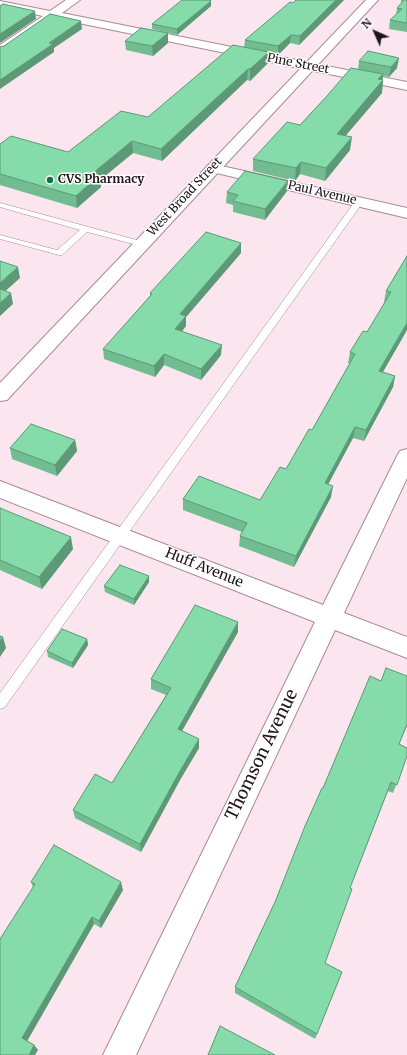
<!DOCTYPE html>
<style>
body{margin:0}
#map{position:relative;width:407px;height:1055px;overflow:hidden;background:#fbe6ef;font-family:Merriweather,serif}
canvas{display:block}
.north{position:absolute;left:355px;top:12px;width:40px;height:40px;-webkit-text-stroke:3px #fff;paint-order:stroke;rotate:315deg;font-size:11px;font-weight:700;line-height:16px;text-align:center;color:#20141a}
.north::after{content:'';display:block;margin:auto;width:14px;height:18px;background:#20141a;clip-path:polygon(50% 0,100% 100%,50% 72%,0 100%)}
</style>
<div id="map">
<canvas width="407" height="1055"></canvas>
<div class="north">N</div>
</div>
<script>
const ctx = document.querySelector('canvas').getContext('2d');
ctx.lineJoin = 'round';
function toPath(rows) {
  const path = new Path2D();
  for (const r of rows) {
    path.moveTo(r[0], r[1]);
    for (let i = 2; i < r.length; i += 2) path.lineTo(r[i], r[i + 1]);
  }
  return path;
}
function trace(path, color, width, dash) {
  ctx.strokeStyle = color;
  ctx.lineWidth = width;
  ctx.lineCap = dash ? 'butt' : 'round';
  ctx.setLineDash(dash || []);
  ctx.stroke(path);
}
function fillPath(path, color) {
  ctx.fillStyle = color;
  ctx.fill(path, 'evenodd');
}
function write(font, color, halo, rows, align = 'center') {
  ctx.font = font + ' Merriweather,serif';
  ctx.lineWidth = 3;
  ctx.setLineDash([]);
  ctx.textBaseline = 'middle';
  ctx.strokeStyle = halo;
  ctx.fillStyle = color;
  for (const [text, x, y, turn = 0] of rows) {
    ctx.save();
    ctx.translate(x, y);
    ctx.rotate((+turn || 0) * Math.PI / 180);
    ctx.textAlign = isNaN(turn) ? turn : align;
    if (halo) ctx.strokeText(text, 0, 0);
    ctx.fillText(text, 0, 0);
    ctx.restore();
  }
}
const lane = toPath([
 [356,200,359,200,363,202,5,707,0,709,0,693,356,200],
 [0,203,144,242,145,244,141,246,87,232,62,255,59,255,0,239,0,235,57,250,80,230,0,207,0,203]
]);
const street = toPath([
 [66,0,80,0,62,13,407,82,407,90,54,18,4,53,0,54,0,45,43,16,0,7,0,1,50,11,66,0],
 [213,164,407,208,407,218,208,171,206,168,208,165,213,164],
 [407,449,407,478,344,613,407,637,407,658,335,630,136,1055,103,1055,315,622,0,498,0,481,323,605,397,456,400,451,407,449]
]);
const secondary = toPath([
 [366,0,378,0,7,400,0,401,0,383,366,0]
]);
trace(lane, '#a88997', 1);
trace(street, '#a88997', 2);
trace(secondary, '#a88997', 2);
fillPath(lane, '#fff');
fillPath(street, '#fff');
fillPath(secondary, '#fff');
fillPath(toPath([
 [344,0,299,45,290,43,278,55,269,53,268,63,250,81,247,80,162,161,133,153,100,180,101,187,77,208,0,185,0,144,68,152,148,117,244,47,245,40,293,3],
 [401,0,407,0,407,32,389,29,390,20,396,15,397,8,401,4],
 [211,1,211,6,177,35,152,29,152,24],
 [125,41,168,43,153,56,126,50],
 [359,61,397,68,389,77,383,76,382,93,345,136,350,150,325,181,300,174,295,181,253,171,253,159,300,125,326,97,358,69],
 [287,191,265,220,233,212,233,205,226,203,227,192],
 [241,253,186,317,186,326,182,331,221,355,201,380,164,365,155,377,104,359,103,349,150,296,150,293],
 [407,256,407,330,383,372,395,376,393,387,364,441,353,438,328,484,331,497,294,567,239,546,240,536,242,532,183,510,183,499,260,500,286,469,312,430,350,363,348,363,350,352,367,332,385,302,384,302,386,291],
 [75,440,77,451,57,476,12,459,10,448],
 [0,508,73,549,42,589,0,570],
 [149,576,149,582,134,605,105,592,104,586],
 [238,622,238,632,182,731,199,748,180,780,141,852,75,818,73,810,112,783,166,695,151,689,151,679],
 [87,639,88,645,73,668,48,657,47,651],
 [381,681,407,726,399,744,407,756,393,793,388,791,350,888,325,963,342,972,315,1039,235,993,235,987,275,902,323,788],
 [31,882,123,890,101,928,94,924,27,1041,34,1045,38,1050,0,1055,33,887]
]), '#72bc91');
fillPath(toPath([
 [336,0,344,0,299,45,300,36],
 [211,1,211,6,177,35,177,29],
 [35,11,36,19,0,43,0,34],
 [81,21,82,29,54,48,54,52,0,89,0,80,49,43],
 [168,33,168,43,153,56,152,46],
 [291,35,290,43,278,55,278,46],
 [269,52,268,63,250,81,250,69],
 [399,58,397,68,389,77,391,67],
 [248,69,247,80,162,161,161,149],
 [383,74,382,82,383,80,382,93,336,147,337,134,378,79],
 [352,137,350,150,325,181,326,168],
 [132,141,133,153,100,180,101,187,77,208,76,196,93,173],
 [301,162,300,174,295,181,296,168],
 [288,181,287,191,265,220,265,209],
 [241,243,241,253,186,317,186,326,176,339,175,329,180,314],
 [18,267,20,278,0,296,0,283],
 [11,293,13,304,0,316,0,303],
 [407,323,407,330,377,382,379,371],
 [222,345,221,355,201,380,201,369],
 [164,354,164,365,155,377,154,366],
 [395,376,393,387,364,441,366,430],
 [355,427,353,438,323,494,325,483],
 [75,440,77,451,57,476,55,465],
 [333,486,331,497,294,567,296,556],
 [71,537,73,549,42,589,39,577],
 [149,576,149,582,134,605,134,599],
 [238,622,238,632,178,738,178,729],
 [3,637,6,648,0,657,0,641],
 [87,639,88,645,73,668,72,663],
 [199,739,199,748,180,780,141,852,140,844,180,771],
 [121,882,123,890,101,928,99,921],
 [92,917,94,924,26,1043,22,1038],
 [34,1045,38,1050,35,1055,29,1055]
]), '#5d9976');
const building = toPath([
 [182,0,210,0,211,1,177,29,152,24,182,0],
 [296,0,336,0,300,36,291,35,278,46,245,40,290,2,293,3,296,0],
 [404,0,407,0,407,23,390,20,402,9,397,8,404,0],
 [3,4,35,11,0,34,0,6,3,4],
 [50,14,81,21,49,43,53,44,0,80,0,47,4,46,50,14],
 [141,28,168,33,152,46,125,41,141,28],
 [233,45,269,52,250,69,248,69,161,149,132,141,93,173,100,175,76,196,0,174,0,144,11,136,68,152,121,111,148,117,233,45],
 [368,51,399,58,391,67,359,61,368,51],
 [351,68,383,74,378,79,383,80,337,134,352,137,326,168,301,162,296,168,253,159,287,122,300,125,326,97,351,68],
 [245,171,288,181,265,209,233,201,238,195,227,192,245,171],
 [206,232,241,243,180,314,186,316,175,329,222,345,201,369,164,354,154,366,103,349,152,294,150,293,206,232],
 [407,256,407,323,379,371,395,376,366,430,355,427,325,483,333,486,296,556,240,536,247,523,183,499,199,476,260,500,280,467,286,469,309,429,312,430,355,354,350,352,363,331,367,332,391,292,386,291,407,256],
 [0,261,18,267,0,283,0,261],
 [0,289,11,293,0,303,0,289],
 [31,424,75,440,55,465,10,448,31,424],
 [0,508,71,537,39,577,0,560,0,508],
 [120,565,149,576,134,599,104,586,120,565],
 [195,605,238,622,178,729,199,739,180,771,140,844,73,810,95,774,112,783,171,688,151,679,195,605],
 [62,629,87,639,72,663,47,651,62,629],
 [0,636,3,637,0,641,0,636],
 [386,668,407,676,407,724,399,744,407,748,407,756,397,785,391,782,350,888,352,889,325,963,342,972,317,1034,235,987,275,902,305,826,322,788,323,788,370,676,381,681,386,668],
 [54,845,121,882,99,921,92,917,22,1038,34,1045,29,1055,0,1055,0,939,35,884,31,882,54,845],
 [220,1026,275,1055,208,1055,220,1026]
]);
fillPath(building, '#85dba9');
trace(building, '#5d9976', 1);
for (const [x, y, r, color] of [
 [50,180,4,"#117045"]
]) {
  const dot = new Path2D();
  dot.arc(x, y, r, 0, 2 * Math.PI);
  ctx.fillStyle = color;
  ctx.fill(dot);
  trace(dot, '#fff', 1.5);
}
write('12px', '#20141a', '#fff', [
 ["Pine Street",298,64,11],
 ["Paul Avenue",322,193,13],
 ["West Broad Street",185,197,-47]
]);
write('bold 12px', '#20141a', '#fff', [
 ["CVS Pharmacy",58,180]
], 'left');
write('14px', '#20141a', '#fff', [
 ["Huff Avenue",204,568,22]
]);
write('17px', '#20141a', '#fff', [
 ["Thomson Avenue",262,755,-64]
]);
</script>
